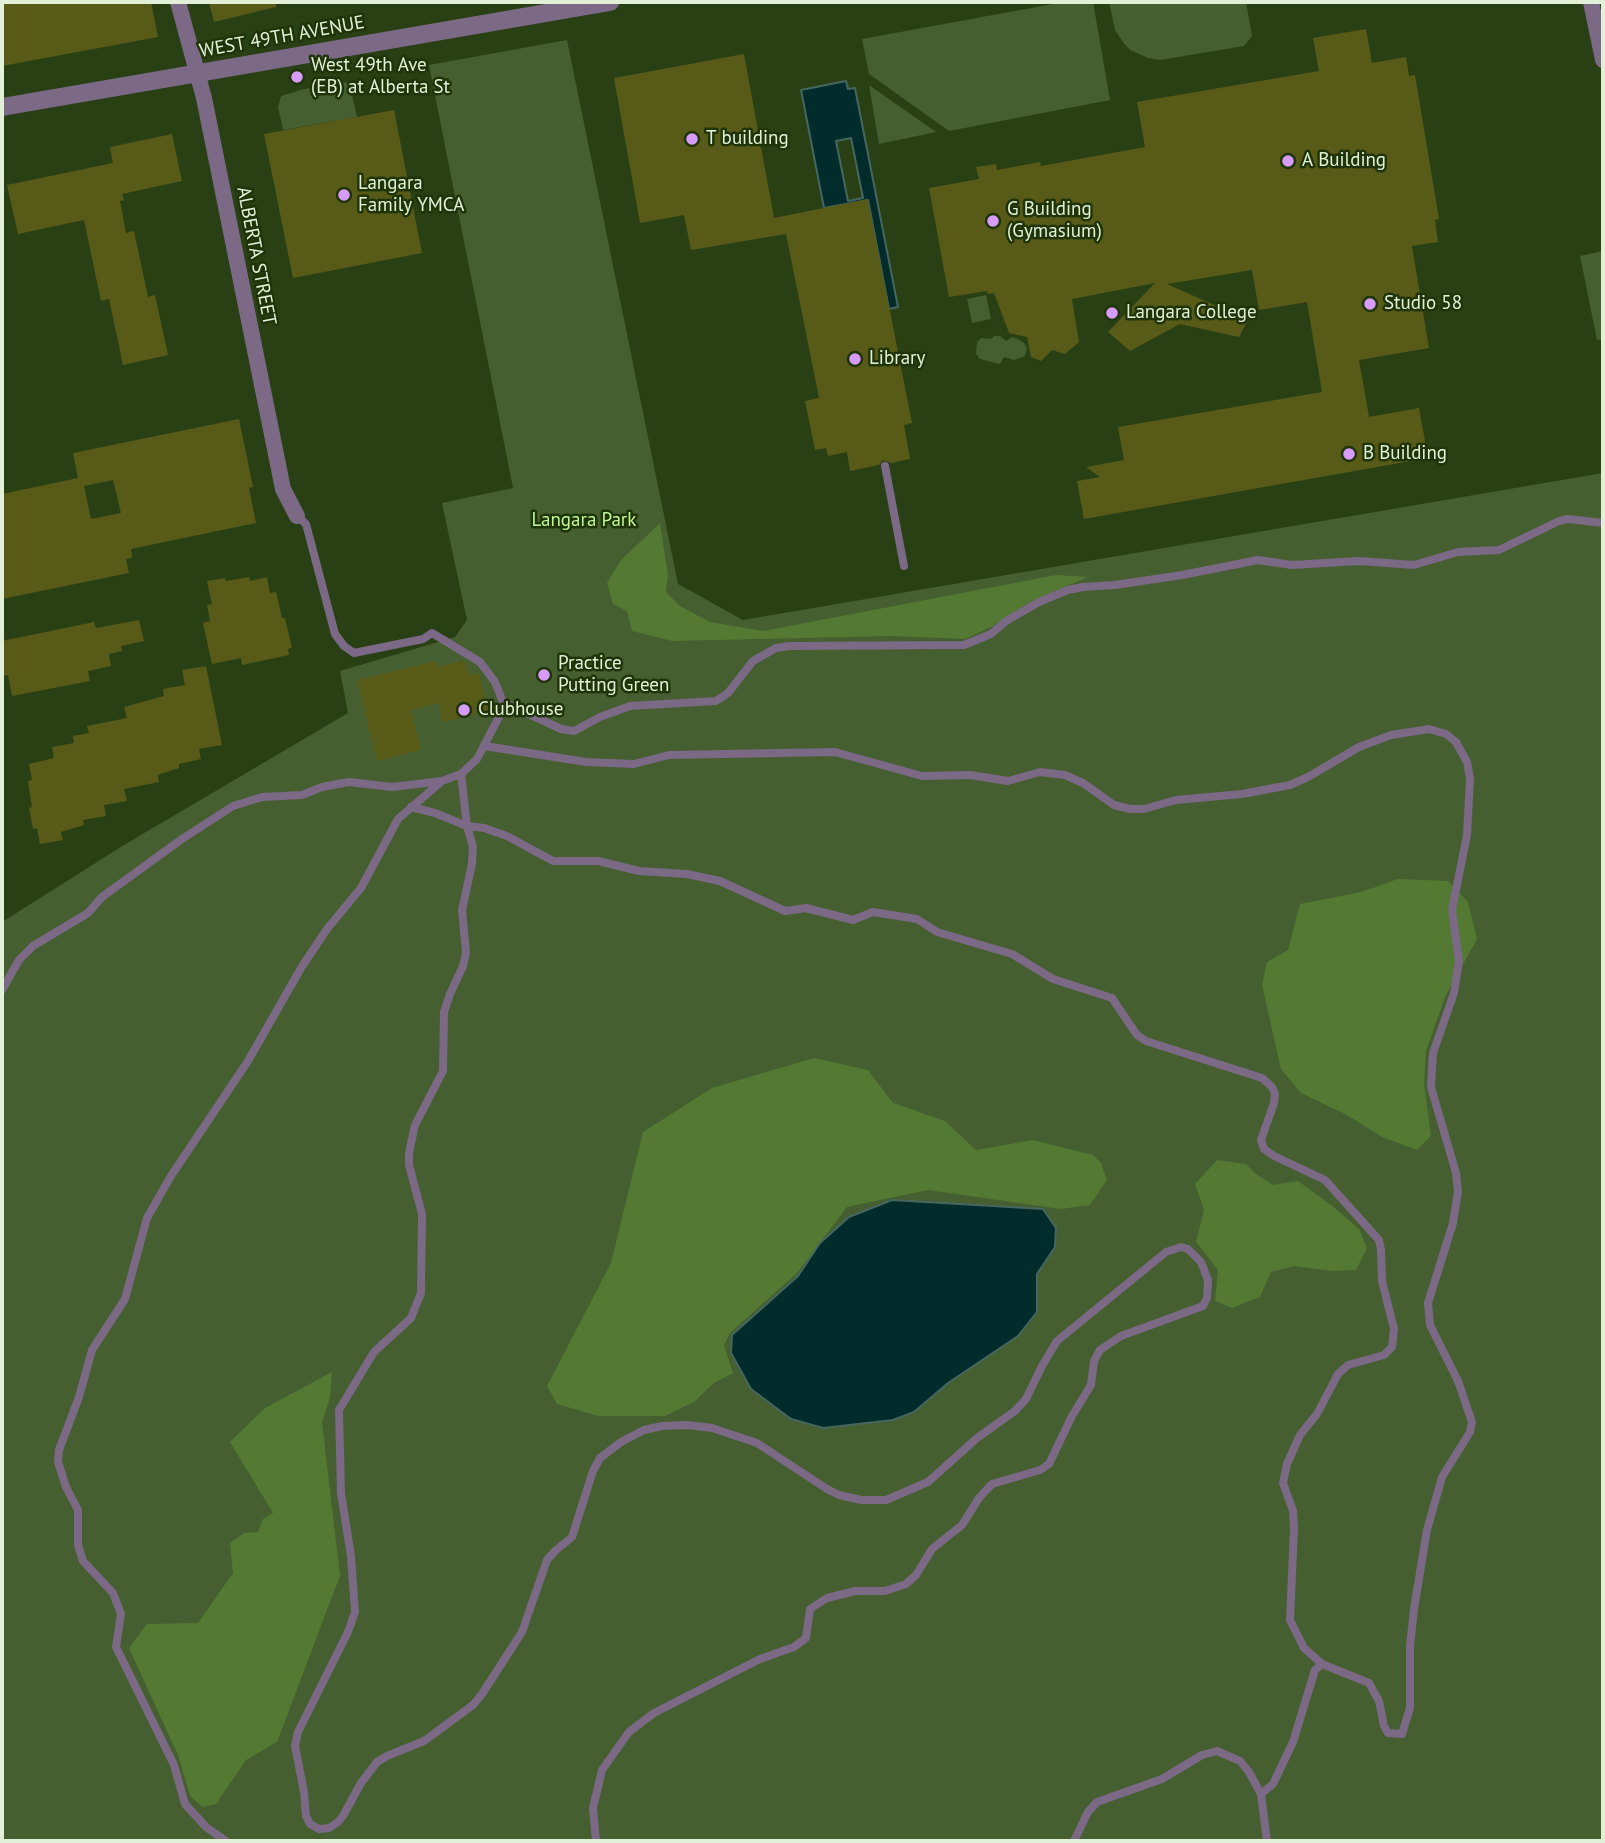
<!DOCTYPE html>
<style>
body{margin:0}
#map{position:relative;width:1605px;height:1843px;overflow:hidden;background:#294015;font-family:"PT Sans",sans-serif}
canvas{display:block}
.frame{position:absolute;inset:0;border:4px solid #e2f0d8;pointer-events:none}
</style>
<div id="map">
<canvas width="1605" height="1843"></canvas>
<div class="frame"></div>
</div>
<script>
const ctx = document.querySelector('canvas').getContext('2d');
ctx.lineJoin = 'round';
function fillPath(path, color) {
  ctx.fillStyle = color;
  ctx.fill(path, 'evenodd');
}
function toPath(rows) {
  const path = new Path2D();
  for (const r of rows) {
    path.moveTo(r[0], r[1]);
    for (let i = 2; i < r.length; i += 2) path.lineTo(r[i], r[i + 1]);
  }
  return path;
}
function trace(path, color, width, dash) {
  ctx.strokeStyle = color;
  ctx.lineWidth = width;
  ctx.lineCap = dash ? 'butt' : 'round';
  ctx.setLineDash(dash || []);
  ctx.stroke(path);
}
function write(font, color, halo, rows, align = 'center') {
  ctx.font = font + ' "PT Sans",sans-serif';
  ctx.lineWidth = 5;
  ctx.setLineDash([]);
  ctx.textBaseline = 'middle';
  ctx.strokeStyle = halo;
  ctx.fillStyle = color;
  for (const [text, x, y, turn = 0] of rows) {
    ctx.save();
    ctx.translate(x, y);
    ctx.rotate((+turn || 0) * Math.PI / 180);
    ctx.textAlign = isNaN(turn) ? turn : align;
    if (halo) ctx.strokeText(text, 0, 0);
    ctx.fillText(text, 0, 0);
    ctx.restore();
  }
}
fillPath(toPath([
 [1064,2,1093,2,1110,100,949,131,869,74,862,39],
 [1109,2,1246,2,1252,36,1244,46,1160,60,1148,58,1130,50,1123,42,1115,30],
 [567,40,678,584,743,620,1603,473,1603,1841,2,1841,2,922,124,845,348,713,340,671,455,637,467,620,442,503,513,488,429,65],
 [349,82,357,117,283,130,278,107,281,96,304,89],
 [869,85,936,132,879,144],
 [1603,251,1603,339,1597,340,1580,256],
 [986,295,991,319,972,323,967,299],
 [994,336,1000,336,1006,341,1012,337,1018,339,1024,343,1027,349,1025,356,1014,360,1004,357,1000,364,980,359,976,354,977,342,981,338,991,339]
]), '#455f30');
fillPath(toPath([
 [660,523,668,575,666,592,680,606,710,622,763,631,1056,575,1088,577,1030,602,993,626,965,639,892,636,672,641,632,631,627,611,613,604,607,583,621,560],
 [1398,879,1448,881,1468,902,1477,939,1446,995,1426,1051,1424,1084,1431,1136,1417,1150,1382,1137,1347,1115,1301,1093,1281,1069,1262,985,1267,962,1288,950,1300,904,1361,892],
 [814,1058,868,1070,893,1103,945,1121,976,1150,1033,1140,1093,1155,1101,1163,1107,1180,1090,1205,1061,1209,928,1190,847,1207,797,1273,730,1333,724,1345,733,1373,714,1383,694,1402,665,1416,598,1416,557,1404,547,1386,611,1263,643,1132,712,1088],
 [1217,1160,1246,1164,1256,1174,1273,1185,1298,1181,1331,1205,1359,1229,1367,1248,1356,1270,1333,1271,1294,1266,1271,1272,1260,1297,1232,1308,1215,1301,1218,1270,1196,1242,1204,1210,1195,1184],
 [332,1372,330,1398,322,1422,340,1576,277,1742,246,1760,216,1804,203,1807,190,1796,178,1755,129,1648,147,1624,198,1623,233,1573,230,1543,244,1533,258,1532,263,1519,273,1513,230,1442,265,1408]
]), '#537932');
const water = toPath([
 [846,81,848,89,855,88,898,307,889,309,868,200,824,208,801,90,846,81],
 [851,138,863,198,848,201,836,141,851,138],
 [892,1200,1043,1209,1056,1228,1055,1247,1037,1274,1037,1312,1018,1336,948,1383,914,1412,893,1420,823,1428,791,1419,751,1389,731,1353,732,1335,798,1276,820,1243,849,1217,892,1200]
]);
fillPath(water, '#022c2b');
trace(water, '#45675f', 2);
fillPath(toPath([
 [8,2,151,2,158,37,2,66,2,3],
 [209,2,276,2,276,7,214,22],
 [1366,29,1372,63,1406,57,1409,76,1415,75,1439,219,1435,220,1438,242,1412,246,1429,348,1359,360,1369,417,1419,408,1428,458,1084,519,1077,481,1100,477,1086,467,1124,460,1118,427,1322,392,1307,302,1259,310,1252,270,1167,284,1248,320,1239,337,1180,324,1130,351,1108,332,1155,283,1072,299,1079,342,1065,354,1052,350,1041,361,1031,357,1027,337,1009,333,994,293,988,294,987,291,949,297,929,188,979,179,976,167,996,164,997,170,1040,162,1041,166,1145,147,1137,102,1319,71,1313,38],
 [744,54,774,218,868,199,912,423,904,425,910,459,891,463,883,460,879,465,850,471,847,452,828,456,826,448,815,450,805,401,819,398,786,234,691,250,684,215,640,223,614,78],
 [394,110,422,253,293,278,264,134],
 [172,134,182,181,122,194,124,200,120,201,126,233,134,231,148,297,155,295,168,355,123,365,109,299,101,301,84,220,18,234,7,185,113,163,110,147],
 [239,419,253,487,249,488,256,523,131,549,132,558,126,559,129,573,2,599,2,494,78,478,73,453],
 [113,480,121,513,91,519,84,486],
 [249,577,250,581,267,577,270,593,276,592,282,618,285,618,292,648,288,649,289,655,242,665,241,658,212,664,203,623,210,621,207,605,212,604,207,581,225,578,226,581],
 [139,620,144,641,121,646,122,651,109,654,111,666,88,671,90,681,12,696,8,675,2,676,2,641,94,622,96,628],
 [464,660,470,675,479,673,488,711,443,722,439,703,411,710,421,750,377,761,357,680,436,661,438,667],
 [206,666,222,745,199,749,201,759,179,764,179,768,158,775,159,782,124,789,127,801,104,805,106,816,83,820,84,825,61,832,63,840,40,844,37,828,33,829,29,808,32,807,28,781,32,780,29,764,54,758,52,747,74,743,73,736,89,733,87,726,127,718,124,707,164,696,163,689,185,685,182,670]
]), '#585b18');
trace(toPath([
 [885,466,904,566],
 [503,702,561,729,574,731,600,717,630,706,716,701,728,693,753,661,776,648,789,646,964,645,991,634,1006,621,1039,602,1068,590,1083,587,1115,585,1182,575,1258,560,1292,565,1359,561,1414,565,1458,552,1499,550,1559,521,1568,519,1603,523],
 [461,774,467,826,473,847,472,864,462,910,466,953,463,966,450,994,444,1012,443,1071,415,1125,409,1153,409,1165,422,1214,421,1293,411,1318,374,1352,339,1410,341,1493,351,1556,355,1612,348,1632,298,1732,295,1746,304,1792,306,1816,310,1824,319,1829,329,1828,338,1822,343,1816,361,1783,377,1762,387,1756,424,1741,473,1705,482,1694,522,1632,547,1560,555,1551,572,1537,593,1471,600,1458,621,1442,644,1430,662,1426,687,1425,712,1428,757,1443,827,1489,839,1495,861,1500,886,1500,928,1482,977,1438,1015,1411,1026,1399,1042,1366,1057,1341,1166,1252,1181,1247,1188,1249,1201,1262,1208,1280,1207,1298,1203,1306,1121,1336,1100,1350,1094,1361,1091,1385,1072,1416,1049,1464,1040,1470,992,1484,979,1498,962,1525,932,1549,916,1575,906,1584,885,1591,855,1591,827,1598,810,1609,806,1638,794,1647,760,1659,654,1713,629,1732,602,1770,593,1808,596,1841],
 [411,807,435,813,467,826,484,828,507,836,553,861,598,861,639,871,687,874,720,881,785,911,806,908,853,920,873,912,917,919,937,932,1012,954,1053,979,1112,998,1137,1035,1146,1041,1262,1078,1272,1087,1275,1094,1274,1103,1261,1140,1264,1149,1274,1156,1325,1180,1379,1240,1381,1250,1382,1281,1394,1329,1392,1347,1384,1355,1348,1365,1338,1374,1317,1414,1300,1435,1287,1464,1283,1483,1293,1511,1294,1529,1290,1620,1304,1648,1322,1664,1369,1683,1379,1701,1384,1726,1388,1733,1402,1734,1410,1708,1410,1646,1414,1609,1427,1530,1442,1477,1470,1432,1472,1422,1458,1381,1430,1325,1428,1303,1453,1223,1458,1192,1456,1173,1431,1087,1433,1053,1454,993,1459,961,1452,910,1467,835,1470,779,1467,762,1456,742,1446,734,1429,729,1391,735,1359,747,1308,777,1290,785,1242,794,1176,800,1144,809,1130,809,1114,805,1083,783,1065,775,1040,772,1008,781,970,775,922,776,835,752,669,755,634,764,586,762,485,746],
 [2,990,19,960,33,946,88,913,102,897,182,839,233,806,262,797,302,795,322,787,349,782,392,787,442,781,461,774,477,759,500,715,503,702,495,682,480,662,432,633,423,639,354,653,344,646,335,634,306,524,297,516],
 [1261,1794,1273,1784,1293,1742,1315,1670,1322,1664],
 [226,1841,206,1827,185,1804,174,1765,116,1647,121,1614,113,1593,83,1561,78,1545,78,1510,66,1487,58,1462,59,1450,79,1397,92,1350,125,1299,147,1218,171,1176,248,1061,301,968,327,929,361,888,398,819,442,781],
 [1074,1841,1088,1812,1097,1802,1162,1779,1202,1755,1217,1751,1240,1761,1249,1772,1261,1794,1267,1841]
]), '#7b6986', 8);
trace(toPath([
 [178,2,204,98,283,489,297,516],
 [1591,2,1603,60]
]), '#7b6986', 16);
trace(toPath([
 [2,107,610,2]
]), '#7b6986', 18);
for (const [x, y, r, color] of [
 [297,77,7,"#d79bf9"],
 [692,139,7,"#d79bf9"],
 [1288,161,7,"#d79bf9"],
 [344,195,7,"#d79bf9"],
 [993,221,7,"#d79bf9"],
 [1370,304,7,"#d79bf9"],
 [1112,313,7,"#d79bf9"],
 [855,359,7,"#d79bf9"],
 [1349,454,7,"#d79bf9"],
 [544,675,7,"#d79bf9"],
 [464,710,7,"#d79bf9"]
]) {
  const dot = new Path2D();
  dot.arc(x, y, r, 0, 2 * Math.PI);
  ctx.fillStyle = color;
  ctx.fill(dot);
  trace(dot, '#1f3509', 2.5);
}
write('19px', '#e2f0d8', '#1f3509', [
 ["WEST 49TH AVENUE",282,37,-10],
 ["ALBERTA STREET",256,256,79]
]);
write('19px', '#e2f0d8', '#1f3509', [
 ["West 49th Ave",311,66],
 ["(EB) at Alberta St",311,88],
 ["T building",706,139],
 ["A Building",1302,161],
 ["Langara",358,184],
 ["Family YMCA",358,206],
 ["G Building",1007,210],
 ["(Gymasium)",1007,232],
 ["Studio 58",1384,304],
 ["Langara College",1126,313],
 ["Library",869,359],
 ["B Building",1363,454],
 ["Practice",558,664],
 ["Putting Green",558,686],
 ["Clubhouse",478,710]
], 'left');
write('19px', '#bff794', '#1f3509', [
 ["Langara Park",584,521]
]);
</script>
